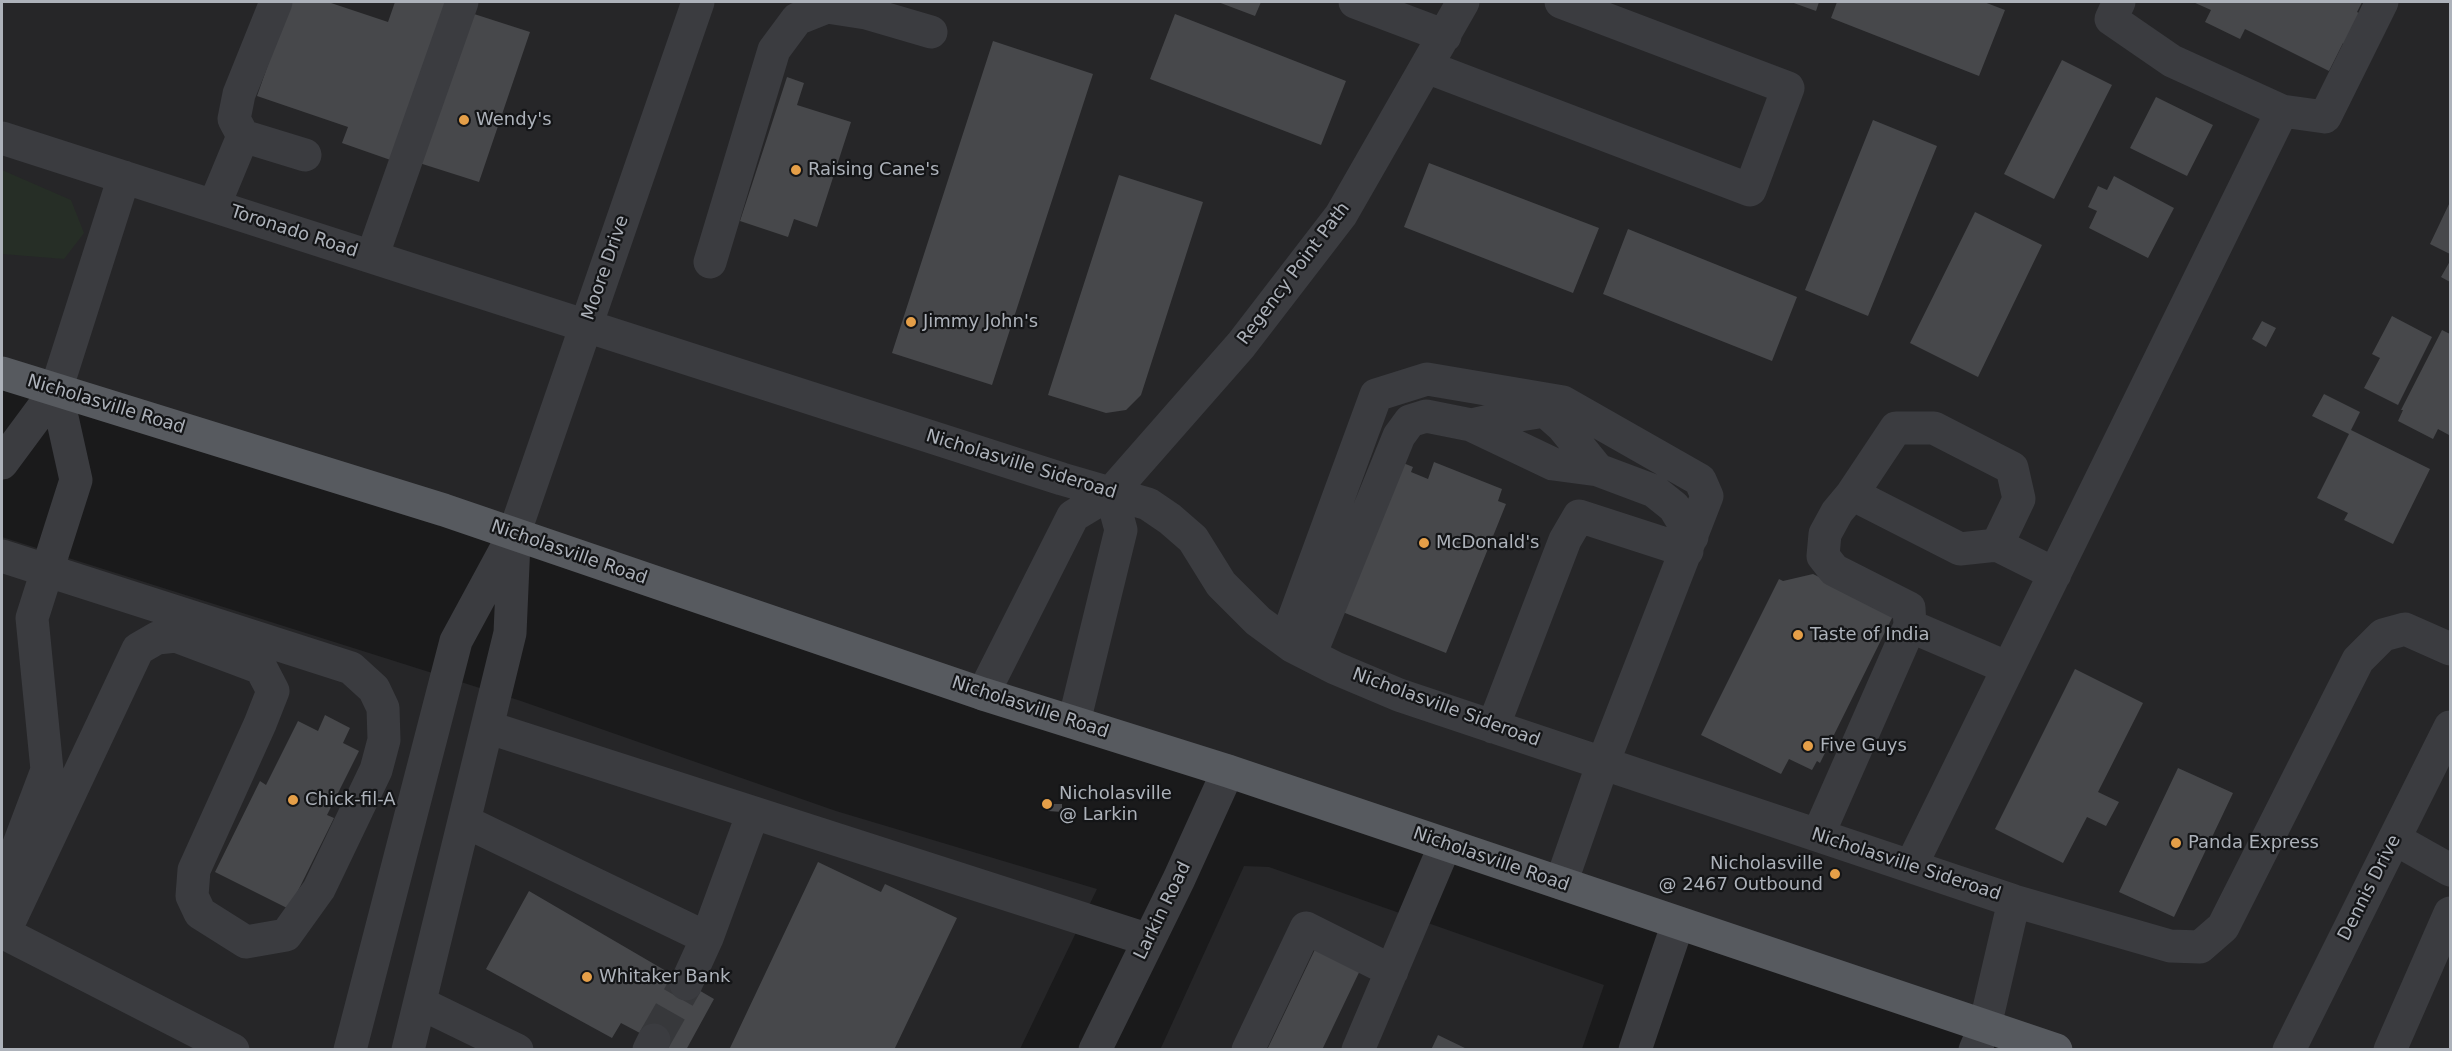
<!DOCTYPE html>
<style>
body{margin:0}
#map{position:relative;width:2452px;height:1051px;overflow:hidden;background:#1a1a1b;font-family:"DejaVu Sans",sans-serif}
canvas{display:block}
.frame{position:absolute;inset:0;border:3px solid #adb2ba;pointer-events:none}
</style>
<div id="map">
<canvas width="2452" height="1051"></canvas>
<div class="frame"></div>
</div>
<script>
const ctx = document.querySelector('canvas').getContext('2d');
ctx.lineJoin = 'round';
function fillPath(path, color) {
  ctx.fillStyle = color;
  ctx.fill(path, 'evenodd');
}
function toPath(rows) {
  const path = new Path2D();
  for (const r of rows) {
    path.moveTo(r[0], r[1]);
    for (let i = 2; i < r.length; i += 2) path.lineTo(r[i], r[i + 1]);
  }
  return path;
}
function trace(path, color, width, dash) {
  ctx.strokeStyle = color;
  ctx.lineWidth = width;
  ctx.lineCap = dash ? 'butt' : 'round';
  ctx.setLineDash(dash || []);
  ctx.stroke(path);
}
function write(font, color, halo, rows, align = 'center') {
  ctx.font = font + ' "DejaVu Sans",sans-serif';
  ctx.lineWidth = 4.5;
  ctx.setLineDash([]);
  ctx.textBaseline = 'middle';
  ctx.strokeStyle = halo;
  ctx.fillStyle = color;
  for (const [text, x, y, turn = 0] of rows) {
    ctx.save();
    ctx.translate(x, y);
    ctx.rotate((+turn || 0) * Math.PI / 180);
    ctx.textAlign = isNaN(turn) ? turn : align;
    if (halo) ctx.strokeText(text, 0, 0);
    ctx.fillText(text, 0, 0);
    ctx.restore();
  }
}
fillPath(toPath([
 [2,2,2450,2,2450,1049,2059,1049,2,373],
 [2,537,521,701,836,811,1097,889,1020,1049,2,1049],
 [1244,866,1269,867,1604,985,1582,1049,1160,1050]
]), '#262628');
fillPath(toPath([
 [2,170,71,200,84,233,64,259,2,254]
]), '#262e26');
fillPath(toPath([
 [290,2,328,2,388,22,395,2,454,2,399,163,342,143,348,127,257,96],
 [1218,2,1261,2,1255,16],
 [1791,2,1819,2,1816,11],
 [1837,2,1984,2,2005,10,1979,76,1831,18],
 [2193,2,2362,2,2357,12,2370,19,2354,49,2343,43,2329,71,2245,29,2240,39,2205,22,2211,10],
 [471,13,530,32,479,182,413,161],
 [1175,14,1346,81,1321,145,1150,79],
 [993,41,1093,74,992,385,892,353],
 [2062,60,2112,85,2054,199,2004,174],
 [787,77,804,83,797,105,851,122,817,227,794,219,788,237,740,221],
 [2156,97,2213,125,2187,176,2130,148],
 [1873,120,1937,146,1868,316,1805,290],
 [1429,163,1599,228,1573,293,1404,227],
 [1119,175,1203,202,1141,395,1126,410,1106,413,1048,395],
 [2114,176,2174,208,2148,258,2089,228,2097,211,2088,207,2098,186,2107,190],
 [2450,202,2450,254,2430,244],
 [1975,212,2042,245,1978,377,1910,343],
 [1628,229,1797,297,1772,361,1603,294],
 [2450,261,2450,282,2441,277],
 [2392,316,2432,337,2398,405,2364,388,2380,358,2372,354],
 [2262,321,2276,328,2266,347,2252,339],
 [2442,330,2450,334,2450,433,2449,435,2438,429,2433,439,2398,421,2403,410,2401,410],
 [2324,394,2360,412,2351,430,2430,469,2393,544,2344,520,2348,513,2317,498,2349,434,2312,416],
 [1396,460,1413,467,1411,472,1428,479,1434,462,1502,489,1498,501,1506,504,1446,653,1340,611],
 [1813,574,1894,614,1820,763,1817,761,1812,770,1789,759,1781,774,1701,735,1779,579,1783,581],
 [2075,669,2143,703,2098,792,2119,802,2106,826,2087,817,2063,863,1995,829],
 [325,715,350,728,343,743,359,751,327,815,334,818,289,909,215,872,260,781,266,785,298,721,318,731],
 [2178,768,2233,793,2174,917,2119,892],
 [1049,804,1062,804,1062,812,1048,811],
 [818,862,881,892,885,884,957,918,894,1050,732,1050,730,1048],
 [529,891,714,999,686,1050,672,1050,621,1023,612,1038,486,969],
 [1319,941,1364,962,1322,1050,1267,1050],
 [1438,1035,1469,1050,1431,1050]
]), '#47484b');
trace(toPath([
 [654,1040,686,984]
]), '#37383b', 33, [33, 16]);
trace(toPath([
 [1355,2,1445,36],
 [2119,2,2111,19,2172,61,2282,111,2325,117,2382,2],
 [1427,67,1750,190,1788,88,1561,2],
 [243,136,234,119,239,94,276,2],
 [2,138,1062,479,1148,504,1170,519,1193,539,1221,584,1258,621,1292,646,1335,668,1399,695,2014,901,2170,946,2200,947,2223,927,2358,660,2383,635,2405,629,2450,649],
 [214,206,243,136,305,155],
 [372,257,462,2],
 [710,262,774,50,797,19,827,7,866,13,931,32],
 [1471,425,1553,464,1598,470],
 [2,463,56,390,124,177],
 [1111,493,1241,345,1341,215,1463,2],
 [1852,494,1837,512,1825,534,1823,556,1834,570,1909,608,1910,626],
 [1997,545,1960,549,1852,494,1896,428,1934,428,2012,468,2019,499,1997,545,2055,574],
 [2,556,351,668,374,689,383,708,384,740,376,770,319,889,286,935,246,942,200,913,192,896,194,870,260,724,273,691,261,668,176,636,157,638,138,649,4,933],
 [1286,640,1376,395,1427,379,1563,402,1700,480,1707,496,1603,763,1561,883],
 [1310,655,1399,436,1410,421,1426,416,1471,425,1507,417,1545,411,1563,427,1598,470,1654,491,1674,507,1692,537],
 [983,694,1073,516,1111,493,1121,530,1074,722],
 [487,727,1149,940],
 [1493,727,1565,540,1579,516,1687,551],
 [464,821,707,938,753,813],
 [1818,835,1910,626,2008,668],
 [2395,839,2450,870],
 [1911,866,2282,111],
 [2,889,47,770,32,618,76,480,56,390],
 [2,932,233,1050],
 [686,984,707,938],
 [420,1003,517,1050],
 [350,1050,456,641,514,534,698,2],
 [408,1050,510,633,514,542],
 [649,1050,654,1040],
 [1095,1050,1179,879,1228,771],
 [1248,1050,1306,928,1392,971],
 [1358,1050,1445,845],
 [1635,1050,1678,923],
 [1975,1050,1985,1026,2014,901],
 [2289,1050,2450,727],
 [2390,1050,2450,913]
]), '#3b3c40', 33);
trace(toPath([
 [2,373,444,510,983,694,1228,771,2056,1050]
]), '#575a5f', 33);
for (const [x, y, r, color] of [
 [464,120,6,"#e59f48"],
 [796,170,6,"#e59f48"],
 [911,322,6,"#e59f48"],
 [1424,543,6,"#e59f48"],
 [1798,635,6,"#e59f48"],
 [1808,746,6,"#e59f48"],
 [293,800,6,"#e59f48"],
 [1047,804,6,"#e59f48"],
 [2176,843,6,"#e59f48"],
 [1835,874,6,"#e59f48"],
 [587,977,6,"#e59f48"]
]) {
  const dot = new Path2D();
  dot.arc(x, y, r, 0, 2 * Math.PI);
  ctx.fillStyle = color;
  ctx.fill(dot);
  trace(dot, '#141517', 2);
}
write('18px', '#adb2ba', '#141517', [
 ["Wendy's",476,120],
 ["Raising Cane's",808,170],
 ["Jimmy John's",923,322],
 ["McDonald's",1436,543],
 ["Taste of India",1810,635],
 ["Five Guys",1820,746],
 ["Nicholasville",1059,794],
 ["@ Larkin",1059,815],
 ["Chick-fil-A",305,800],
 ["Panda Express",2188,843],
 ["Nicholasville",1823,864,"right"],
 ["@ 2467 Outbound",1823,885,"right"],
 ["Whitaker Bank",599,977]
], 'left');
write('18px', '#adb2ba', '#141517', [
 ["Toronado Road",294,232,18],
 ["Moore Drive",606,268,-71],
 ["Regency Point Path",1294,274,-53],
 ["Nicholasville Road",106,405,17],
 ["Nicholasville Sideroad",1021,465,17],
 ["Nicholasville Road",569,553,19],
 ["Nicholasville Road",1030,708,18],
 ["Nicholasville Sideroad",1446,708,20],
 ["Nicholasville Road",1491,860,19],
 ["Nicholasville Sideroad",1906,865,18],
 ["Dennis Drive",2370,888,-63],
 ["Larkin Road",1163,911,-64]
]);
</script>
